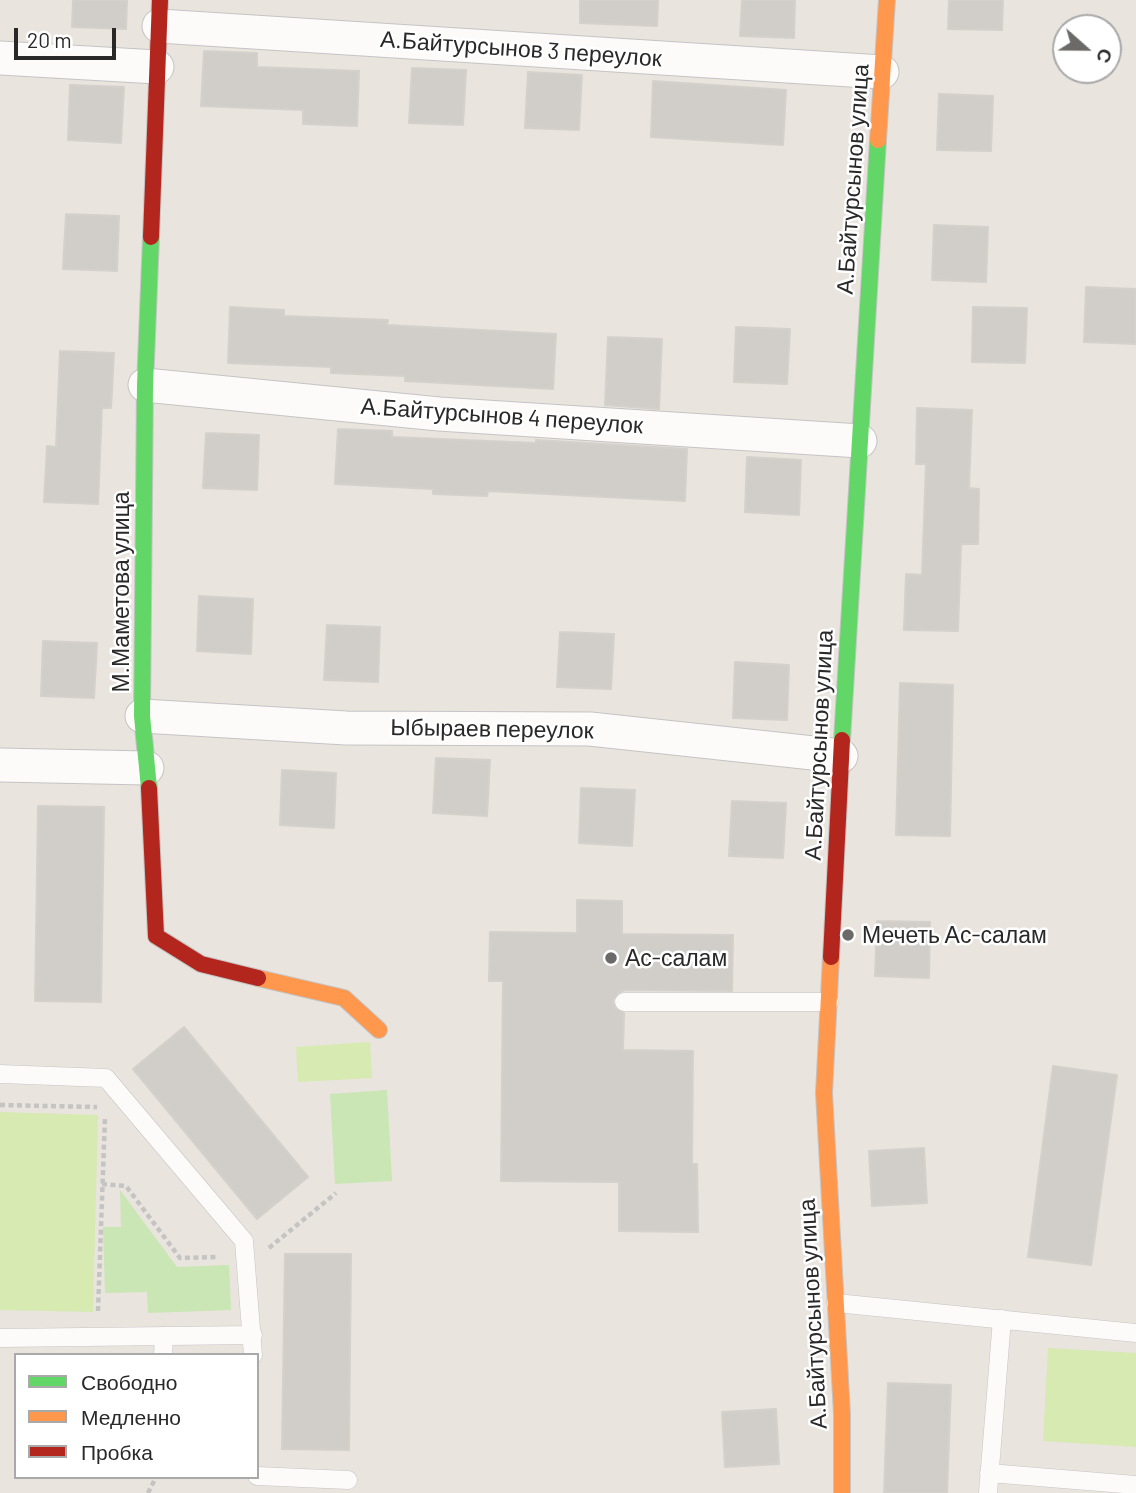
<!DOCTYPE html>
<meta charset="utf-8">
<style>
body{margin:0}
#map{position:relative;width:1136px;height:1493px;overflow:hidden;background:#e9e4de;font-family:Barlow,sans-serif}
canvas{display:block}
.legend{position:absolute;left:14px;top:1353px;width:245px;height:126px;box-sizing:border-box;background:#fff;border:2px solid #a9a9a9;margin:0;padding:9px 12px;list-style:none;font-size:21px;color:#292929}
.legend li{display:flex;align-items:center;gap:14px;height:35px}
.legend b{width:35px;border:2px solid #a9a9a9}
.north{position:absolute;left:1052px;top:14px;width:70px;height:70px;box-sizing:border-box;background:#fff;border:2px solid #a9a9a9;border-radius:50%;rotate:111deg;font-size:19px;font-weight:700;line-height:28px;text-align:center;color:#292929}
.north::after{content:'';display:block;margin:auto;width:24px;height:32px;background:#6c6a68;clip-path:polygon(50% 0,100% 100%,50% 72%,0 100%)}
.scale{position:absolute;left:14px;top:28px;width:102px;height:32px;box-sizing:border-box;border:4px solid #292929;border-top:0;padding-left:9px;font-size:21px;line-height:24px;white-space:nowrap;color:#292929;-webkit-text-stroke:5px #fff;paint-order:stroke}
</style>
<div id="map">
<canvas width="1136" height="1493"></canvas>
<ul class="legend">
<li><b style="height:9px;background:#63d668"></b>Свободно</li>
<li><b style="height:9px;background:#ff974d"></b>Медленно</li>
<li><b style="height:9px;background:#b3261e"></b>Пробка</li>
</ul>
<div class="north">С</div>
<div class="scale">20 m</div>
</div>
<script>
const ctx = document.querySelector('canvas').getContext('2d');
ctx.lineJoin = 'round';
function fillPath(path, color) {
  ctx.fillStyle = color;
  ctx.fill(path, 'evenodd');
}
function toPath(rows) {
  const path = new Path2D();
  for (const r of rows) {
    path.moveTo(r[0], r[1]);
    for (let i = 2; i < r.length; i += 2) path.lineTo(r[i], r[i + 1]);
  }
  return path;
}
function trace(path, color, width, dash) {
  ctx.strokeStyle = color;
  ctx.lineWidth = width;
  ctx.lineCap = dash ? 'butt' : 'round';
  ctx.setLineDash(dash || []);
  ctx.stroke(path);
}
function write(font, color, halo, rows, align = 'center') {
  ctx.font = font + ' Barlow,sans-serif';
  ctx.lineWidth = 5;
  ctx.setLineDash([]);
  ctx.textBaseline = 'middle';
  ctx.strokeStyle = halo;
  ctx.fillStyle = color;
  for (const [text, x, y, turn = 0] of rows) {
    ctx.save();
    ctx.translate(x, y);
    ctx.rotate((+turn || 0) * Math.PI / 180);
    ctx.textAlign = isNaN(turn) ? turn : align;
    if (halo) ctx.strokeText(text, 0, 0);
    ctx.fillText(text, 0, 0);
    ctx.restore();
  }
}
fillPath(toPath([
 [387,1090,392,1181,335,1184,330,1094],
 [120,1190,177,1267,229,1265,231,1310,148,1313,147,1292,105,1293,103,1227,121,1227]
]), '#c9e6b4');
fillPath(toPath([
 [370,1042,372,1078,298,1082,296,1047],
 [0,1112,98,1115,93,1312,0,1310],
 [1048,1348,1136,1353,1136,1447,1043,1441]
]), '#d6eab1');
const building = toPath([
 [73,0,127,0,126,29,72,27,73,0],
 [580,0,658,0,657,26,580,23,580,0],
 [742,0,795,0,794,38,740,36,742,0],
 [949,0,1003,0,1002,30,948,29,949,0],
 [204,51,257,53,257,67,359,71,357,126,303,124,303,110,201,106,204,51],
 [412,68,466,70,463,125,409,123,412,68],
 [528,72,582,75,579,130,525,128,528,72],
 [653,81,786,90,783,145,651,137,653,81],
 [70,85,124,87,121,143,68,140,70,85],
 [939,94,993,96,991,151,937,150,939,94],
 [66,214,119,216,117,271,63,269,66,214],
 [934,225,988,227,986,282,932,280,934,225],
 [1086,287,1136,289,1136,344,1084,342,1086,287],
 [230,307,284,310,284,316,388,320,387,325,556,334,553,389,405,381,405,376,331,373,331,367,228,363,230,307],
 [973,307,1027,308,1025,363,972,362,973,307],
 [736,327,790,329,787,384,734,382,736,327],
 [608,337,662,339,659,409,605,405,608,337],
 [60,351,114,353,111,408,102,408,98,504,44,502,47,446,56,447,60,351],
 [917,408,972,410,969,488,979,489,978,544,961,544,958,631,904,630,906,574,922,575,926,464,916,464,917,408],
 [338,429,392,431,392,437,536,443,536,440,687,449,685,501,488,491,487,496,433,494,433,489,335,484,338,429],
 [206,433,259,435,257,490,203,488,206,433],
 [747,457,801,460,799,515,745,512,747,457],
 [199,596,253,599,251,654,197,651,199,596],
 [327,625,380,627,378,682,324,680,327,625],
 [560,632,614,634,611,689,557,687,560,632],
 [43,641,97,643,94,698,41,696,43,641],
 [735,662,789,665,787,720,733,718,735,662],
 [900,683,953,685,950,836,896,835,900,683],
 [436,758,490,760,487,816,433,813,436,758],
 [282,770,336,773,334,828,280,825,282,770],
 [581,788,635,790,632,846,579,843,581,788],
 [732,801,786,803,783,858,729,856,732,801],
 [38,806,104,807,101,1002,35,1001,38,806],
 [577,900,622,901,622,934,733,935,732,991,625,990,618,993,613,1001,615,1008,624,1013,623,1050,693,1051,692,1164,697,1164,698,1232,619,1231,619,1182,501,1181,503,981,489,981,490,932,577,933,577,900],
 [877,921,930,922,929,978,875,976,877,921],
 [184,1027,308,1177,257,1219,133,1069,184,1027],
 [1053,1066,1117,1075,1091,1265,1028,1257,1053,1066],
 [924,1148,927,1203,872,1206,869,1151,924,1148],
 [285,1254,351,1254,349,1450,282,1449,285,1254],
 [888,1383,951,1385,947,1493,884,1493,888,1383],
 [776,1409,779,1464,725,1467,722,1412,776,1409]
]);
fillPath(building, '#d1ceca');
trace(building, '#d4d0cb', 2);
const lane = toPath([
 [624,1002,829,1002],
 [0,1074,106,1078,244,1241,253,1355],
 [836,1303,1136,1333],
 [0,1338,253,1335],
 [163,1355,164,1336],
 [989,1473,1136,1485],
 [257,1476,348,1480],
 [988,1493,1002,1319]
]);
const street = toPath([
 [159,26,882,72],
 [0,58,157,67],
 [145,385,439,414,860,441],
 [142,716,346,728,590,729,841,756],
 [0,765,147,768]
]);
const fast = toPath([
 [842,740,878,140],
 [149,788,142,716,145,385,151,237]
]);
const slow = toPath([
 [878,140,887,0],
 [831,957,824,1093,842,1414,842,1493],
 [258,978,344,998,379,1030]
]);
const jam = toPath([
 [151,237,160,0],
 [149,788,156,936,201,964,258,978],
 [831,957,842,740]
]);
trace(lane, '#c5c4c4', 19);
trace(street, '#c5c4c4', 35);
trace(fast, '#c5c4c4', 18);
trace(slow, '#c5c4c4', 18);
trace(jam, '#c5c4c4', 18);
trace(toPath([
 [0,1105,97,1107],
 [102,1184,126,1186,180,1258,219,1257],
 [269,1248,336,1193],
 [98,1311,105,1117],
 [148,1493,156,1477]
]), '#c4c4c3', 4.5, [5, 3.5]);
trace(lane, '#fcfbfa', 18);
trace(street, '#fcfbfa', 33);
trace(fast, '#63d668', 16);
trace(slow, '#ff974d', 16);
trace(jam, '#b3261e', 16);
for (const [x, y, r, color] of [
 [848,935,7,"#6c6a68"],
 [611,958,7,"#6c6a68"]
]) {
  const dot = new Path2D();
  dot.arc(x, y, r, 0, 2 * Math.PI);
  ctx.fillStyle = color;
  ctx.fill(dot);
  trace(dot, '#fff', 2.5);
}
write('23px', '#292929', '#fff', [
 ["А.Байтурсынов 3 переулок",521,49,4],
 ["А.Байтурсынов улица",853,179,-86],
 ["А.Байтурсынов 4 переулок",502,416,4],
 ["М.Маметова улица",121,592,-90],
 ["Ыбыраев переулок",492,729,1],
 ["А.Байтурсынов улица",819,745,-87],
 ["А.Байтурсынов улица",813,1314,-93]
]);
write('23px', '#292929', '#fff', [
 ["Мечеть Ас-салам",862,935],
 ["Ас-салам",625,958]
], 'left');
</script>
